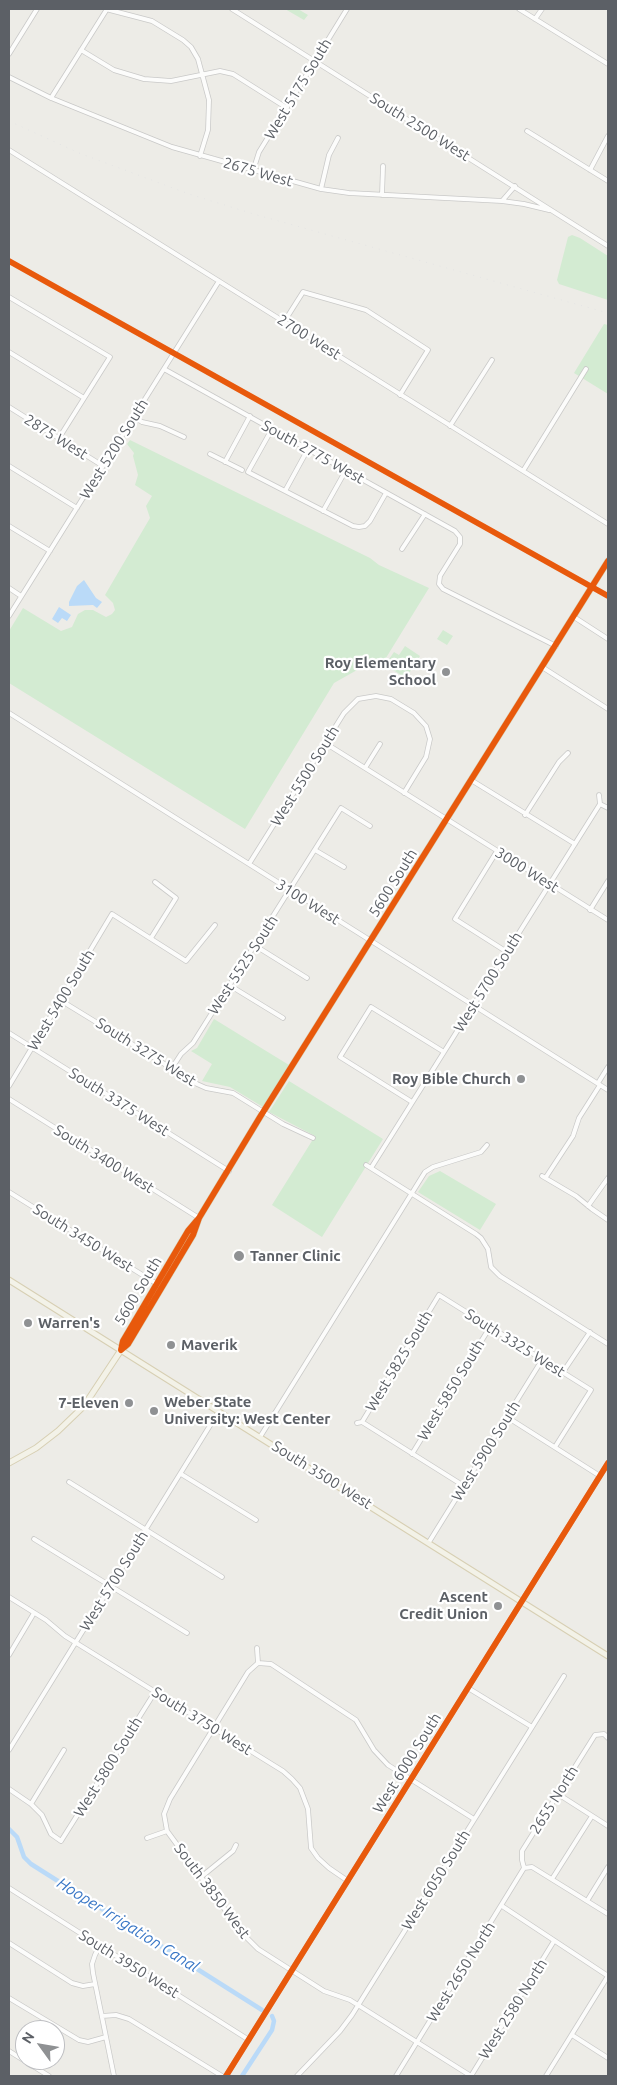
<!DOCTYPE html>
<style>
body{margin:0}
#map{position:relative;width:617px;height:2085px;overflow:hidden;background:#edece7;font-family:Ubuntu,sans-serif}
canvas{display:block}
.frame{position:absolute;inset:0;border:10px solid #5c6066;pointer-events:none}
.north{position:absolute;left:15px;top:2020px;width:50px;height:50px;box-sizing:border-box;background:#fff;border:1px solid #bebfc2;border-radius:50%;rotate:302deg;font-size:14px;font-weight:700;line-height:20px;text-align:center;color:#5c6066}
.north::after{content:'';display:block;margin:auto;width:18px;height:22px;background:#8f9193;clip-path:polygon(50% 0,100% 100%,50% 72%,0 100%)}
</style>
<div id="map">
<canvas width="617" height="2085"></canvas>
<div class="frame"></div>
<div class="north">N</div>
</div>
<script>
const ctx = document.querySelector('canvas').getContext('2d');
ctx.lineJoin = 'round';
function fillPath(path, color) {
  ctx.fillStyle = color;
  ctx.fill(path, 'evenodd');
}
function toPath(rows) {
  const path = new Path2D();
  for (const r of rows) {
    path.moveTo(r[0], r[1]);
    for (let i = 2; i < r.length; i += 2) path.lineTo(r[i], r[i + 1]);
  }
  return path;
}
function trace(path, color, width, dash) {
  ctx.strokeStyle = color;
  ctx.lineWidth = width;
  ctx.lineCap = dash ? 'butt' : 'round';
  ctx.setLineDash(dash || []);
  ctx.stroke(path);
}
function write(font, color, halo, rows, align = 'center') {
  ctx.font = font + ' Ubuntu,sans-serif';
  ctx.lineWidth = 4.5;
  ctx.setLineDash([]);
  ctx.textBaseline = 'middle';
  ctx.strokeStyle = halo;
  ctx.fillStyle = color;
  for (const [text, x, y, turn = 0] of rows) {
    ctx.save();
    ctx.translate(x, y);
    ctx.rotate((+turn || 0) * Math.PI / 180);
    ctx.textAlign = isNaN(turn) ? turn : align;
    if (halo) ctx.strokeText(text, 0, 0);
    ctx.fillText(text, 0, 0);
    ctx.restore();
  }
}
fillPath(toPath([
 [285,9,298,9,308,15,304,20],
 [572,235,580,238,608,256,608,300,559,284,557,280,568,237],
 [604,324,608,325,608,394,574,373],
 [130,440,370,558,379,565,429,588,381,666,373,661,334,683,245,829,9,683,9,631,23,608,61,631,72,627,78,614,85,610,93,610,106,617,112,614,115,610,113,603,105,595,150,518,146,506,152,496,135,485,138,475,133,456,134,453,127,444],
 [443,630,453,636,447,645,437,639],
 [405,646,420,656,406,678,385,665,394,652,399,655],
 [214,1019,289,1065,263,1107,230,1087,202,1081,212,1064,191,1051,197,1048],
 [289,1081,383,1139,322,1237,272,1205,315,1136,269,1112],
 [440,1171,496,1204,480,1230,418,1192,429,1176]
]), '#d3ebd2');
fillPath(toPath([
 [84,580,96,598,102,602,97,608,93,605,69,606,69,602,77,586],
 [59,607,71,615,67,621,62,618,58,623,52,619]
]), '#badaf8');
trace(toPath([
 [9,1829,17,1837,24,1857,31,1864,262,2010],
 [242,2076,272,2030,274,2021,272,2016]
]), '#badaf8', 4.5);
const minor = toPath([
 [106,9,152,21,183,40,191,47,198,59,209,100,208,130,200,156],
 [232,9,608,246],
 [519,9,608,64],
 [535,19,542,9],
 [81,50,114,70,144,79,171,81,220,71,233,74,287,108],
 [9,54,37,9],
 [9,77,51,98,172,147,321,189,349,193,502,201,515,186],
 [51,98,107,9],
 [527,131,608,181],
 [9,150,608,524],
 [590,170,608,136],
 [253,171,259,152,347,9],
 [321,189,329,155,338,138],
 [382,195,383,166],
 [502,201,524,204,549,210],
 [9,297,110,357,59,438],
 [284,322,303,292,366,310,428,350,400,395],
 [9,352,84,398],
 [164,369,455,531,460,537,460,544,440,576,439,584,443,589,556,646],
 [9,407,103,466],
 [134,417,142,422,160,426,184,437],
 [450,426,492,360],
 [272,429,248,472,353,526,359,527,365,526,370,521,386,493],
 [210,454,242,470],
 [225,462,250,416],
 [9,466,77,508],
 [523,471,586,369],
 [285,491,308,449],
 [323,511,346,470],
 [9,526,50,551],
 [402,549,425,514],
 [9,588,21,596],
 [9,616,219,281],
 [574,617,608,639],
 [542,667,608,709],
 [9,713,608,1090],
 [325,743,608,920],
 [365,768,380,744],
 [471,780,575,844],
 [600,804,608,808],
 [525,815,559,762,568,753],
 [315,850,344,867],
 [497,851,455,919,507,952],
 [249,864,344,713,358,699,376,696,391,699,414,713,426,726,430,739,426,757,404,793],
 [590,910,608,881],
 [151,938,176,898,155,882],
 [254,945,307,978],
 [229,985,283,1018],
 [60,1000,197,1084,206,1088,233,1093,283,1124,313,1138],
 [9,1033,229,1171],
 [172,1068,181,1054,193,1043,341,808,370,826],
 [598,1083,608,1067],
 [9,1086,112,914,186,961,215,925],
 [9,1099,199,1218],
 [412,1102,340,1057,371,1007,444,1052],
 [366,1165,476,1234,481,1238,488,1249,491,1267,500,1276,608,1344],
 [371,1168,600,804,599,795],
 [542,1176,576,1196,592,1209,608,1220],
 [546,1177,573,1136,579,1118,600,1085],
 [9,1192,157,1284],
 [588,1206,608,1178],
 [563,1372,590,1332],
 [507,1417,600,1476],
 [362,1422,464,1486],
 [357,1423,362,1422,439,1295,591,1390,555,1447],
 [260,1437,425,1172,433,1167,481,1152,487,1145],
 [412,1454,490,1327],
 [181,1474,256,1520],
 [69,1482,222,1577],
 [34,1539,187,1633],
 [429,1542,542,1360],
 [9,1597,46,1620,65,1636,283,1771,292,1779,300,1788,308,1809,311,1848,318,1858,329,1868,348,1881],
 [257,1648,258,1663,271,1664,356,1720,374,1750,388,1765,474,1819],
 [9,1655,34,1613],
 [468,1688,532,1727],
 [9,1750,219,1411],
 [9,1789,31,1804,42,1815,51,1834,61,1841,155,1692],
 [558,1794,608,1826],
 [31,1804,64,1750],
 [167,1831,243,1934,258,1949,324,1991,350,2000,471,2076],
 [147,1838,167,1831,164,1814,170,1799,248,1672,258,1663],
 [524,1868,522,1860,522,1851,595,1735,604,1734,608,1738],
 [524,1868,532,1867,608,1914],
 [201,1877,233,1851,236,1845],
 [552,1879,592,1816],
 [9,1888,249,2040],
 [587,1901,608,1867],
 [502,1906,608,1976],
 [9,1943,72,1983,83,1986,95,1984],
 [100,1945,95,1955,92,1964,93,1973,114,2076],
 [9,1998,79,2040,88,2042,106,2037],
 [102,2016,116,2015,129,2019,222,2076],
 [572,2035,608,2058],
 [9,2051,49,2076],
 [226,2076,608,1463],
 [297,2076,340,2031,352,2015,564,1676],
 [396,2076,524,1868],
 [471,2076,554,1941],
 [546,2076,608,1976]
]);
const major = toPath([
 [199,1218,260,1117,608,561],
 [9,1280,608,1656],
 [9,1463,36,1448,58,1431,84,1406,121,1350,128,1344,193,1235,199,1218,188,1231,123,1341,121,1350]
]);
trace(minor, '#c9c9c8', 5.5);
trace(major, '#d7cfb3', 7);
trace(minor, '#fcfcfb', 4);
trace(major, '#f3f2e8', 5);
trace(toPath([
 [9,121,79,153,189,194,257,215,608,313]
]), '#e4e4e4', 1, [1, 6]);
trace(toPath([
 [9,261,608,596],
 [199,1218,260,1117,608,561],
 [199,1218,193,1235,128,1344,121,1350,123,1341,188,1231,199,1218],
 [226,2076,608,1463]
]), '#e8590c', 6);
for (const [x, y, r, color] of [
 [446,672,5,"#8f9193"],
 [521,1079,5,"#8f9193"],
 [239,1256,6,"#8f9193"],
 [28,1323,5,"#8f9193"],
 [171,1345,5,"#8f9193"],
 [129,1403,5,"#8f9193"],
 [154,1411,5,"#8f9193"],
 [498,1606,5,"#8f9193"]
]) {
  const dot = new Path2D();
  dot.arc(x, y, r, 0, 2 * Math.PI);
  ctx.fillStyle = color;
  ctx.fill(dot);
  trace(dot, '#fff', 2);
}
write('15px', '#5c6066', '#fff', [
 ["West 5175 South",298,89,-59],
 ["South 2500 West",420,127,32],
 ["2675 West",258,172,16],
 ["2700 West",309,337,32],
 ["2875 West",56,437,32],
 ["West 5200 South",114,449,-58],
 ["South 2775 West",313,452,29],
 ["West 5500 South",305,776,-58],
 ["3000 West",527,870,32],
 ["5600 South",393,883,-58],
 ["3100 West",308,902,32],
 ["West 5525 South",243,965,-57],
 ["West 5700 South",488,982,-58],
 ["West 5400 South",61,1000,-59],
 ["South 3275 West",146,1052,32],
 ["South 3375 West",119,1102,32],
 ["South 3400 West",104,1159,32],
 ["South 3450 West",83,1238,32],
 ["5600 South",138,1291,-59],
 ["South 3325 West",515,1343,32],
 ["West 5825 South",399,1361,-59],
 ["West 5850 South",451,1390,-59],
 ["West 5900 South",486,1451,-58],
 ["South 3500 West",322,1475,32],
 ["West 5700 South",114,1581,-58],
 ["South 3750 West",202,1721,32],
 ["West 6000 South",407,1763,-58],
 ["West 5800 South",108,1767,-58],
 ["2655 North",554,1800,-58],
 ["West 6050 South",436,1880,-58],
 ["South 3850 West",212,1891,53],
 ["South 3950 West",129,1964,32],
 ["West 2650 North",461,1972,-58],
 ["West 2580 North",513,2009,-58]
]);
write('bold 15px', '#5c6066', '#fff', [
 ["Roy Elementary",436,663],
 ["School",436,680],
 ["Roy Bible Church",511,1079],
 ["Tanner Clinic",250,1256,"left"],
 ["Warren's",38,1323,"left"],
 ["Maverik",181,1345,"left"],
 ["Weber State",164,1402,"left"],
 ["University: West Center",164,1419,"left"],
 ["7-Eleven",119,1403],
 ["Ascent",488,1597],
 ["Credit Union",488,1614]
], 'right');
write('italic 16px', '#3977c6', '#fff', [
 ["Hooper Irrigation Canal",128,1925,32]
]);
</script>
